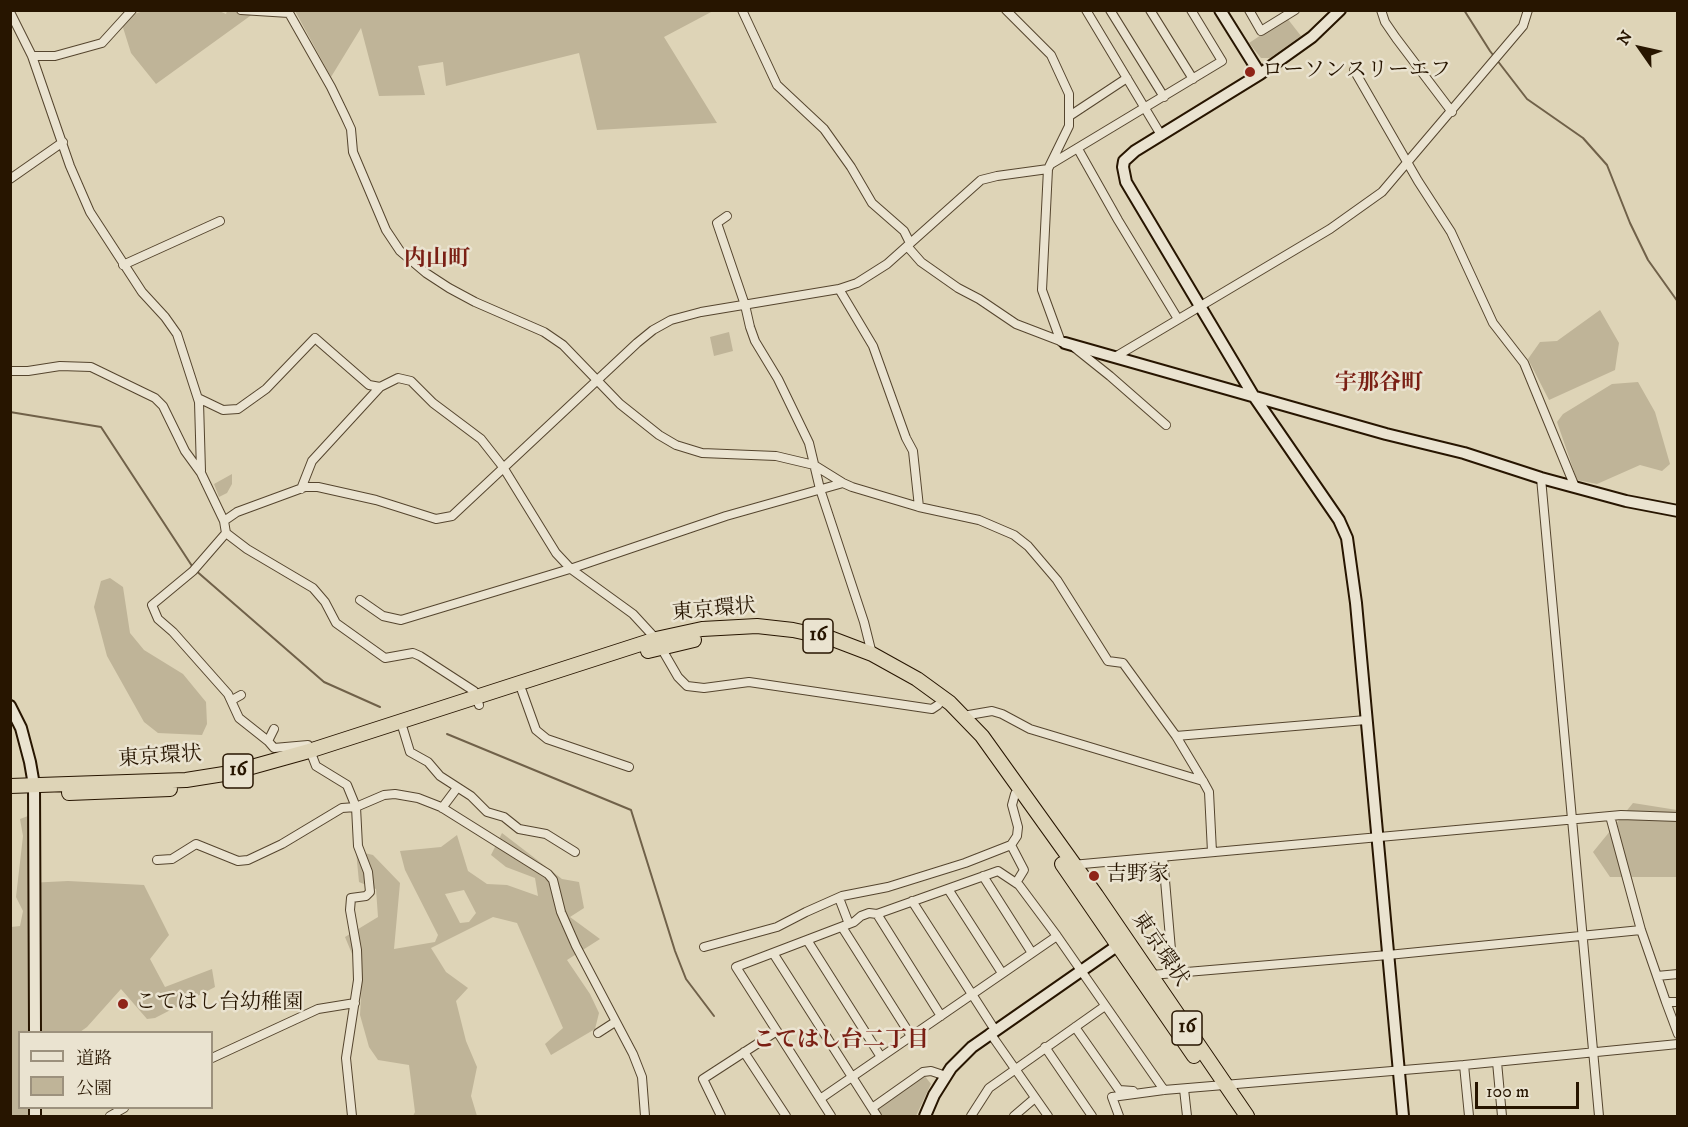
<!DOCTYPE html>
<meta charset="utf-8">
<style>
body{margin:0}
#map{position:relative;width:1688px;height:1127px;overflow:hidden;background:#ded4b7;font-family:"IM FELL DW Pica","Noto Serif JP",serif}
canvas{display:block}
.frame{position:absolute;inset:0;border:12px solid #271500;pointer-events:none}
.legend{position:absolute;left:18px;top:1031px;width:195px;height:78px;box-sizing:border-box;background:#eae3d0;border:2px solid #9c917d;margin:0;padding:8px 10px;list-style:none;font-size:18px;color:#271500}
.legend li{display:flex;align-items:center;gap:12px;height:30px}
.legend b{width:30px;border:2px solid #9c917d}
.north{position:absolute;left:1610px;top:18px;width:60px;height:60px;-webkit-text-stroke:4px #eae3d0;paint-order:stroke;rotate:304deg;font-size:16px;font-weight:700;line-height:24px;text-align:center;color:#271500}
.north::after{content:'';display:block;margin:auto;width:21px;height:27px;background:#271500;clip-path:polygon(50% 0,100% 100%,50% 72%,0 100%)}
.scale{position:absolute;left:1475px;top:1082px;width:104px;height:27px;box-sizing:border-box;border:3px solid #271500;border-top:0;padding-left:8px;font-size:18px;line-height:21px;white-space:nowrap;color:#271500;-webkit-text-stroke:4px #eae3d0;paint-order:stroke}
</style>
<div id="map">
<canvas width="1688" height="1127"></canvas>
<div class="frame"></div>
<ul class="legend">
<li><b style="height:8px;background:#eae3d0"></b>道路</li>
<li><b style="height:16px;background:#bfb498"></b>公園</li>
</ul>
<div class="north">N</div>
<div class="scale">100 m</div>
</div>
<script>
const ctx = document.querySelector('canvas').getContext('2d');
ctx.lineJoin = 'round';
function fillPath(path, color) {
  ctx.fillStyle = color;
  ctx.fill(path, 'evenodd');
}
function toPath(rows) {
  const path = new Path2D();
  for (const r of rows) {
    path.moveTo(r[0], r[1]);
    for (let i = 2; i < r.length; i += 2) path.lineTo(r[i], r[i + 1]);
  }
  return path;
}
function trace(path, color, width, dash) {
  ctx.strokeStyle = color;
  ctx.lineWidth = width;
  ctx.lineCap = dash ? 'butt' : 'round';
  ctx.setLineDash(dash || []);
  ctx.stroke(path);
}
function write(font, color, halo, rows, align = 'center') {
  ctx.font = font + ' "IM FELL DW Pica","Noto Serif JP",serif';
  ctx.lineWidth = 5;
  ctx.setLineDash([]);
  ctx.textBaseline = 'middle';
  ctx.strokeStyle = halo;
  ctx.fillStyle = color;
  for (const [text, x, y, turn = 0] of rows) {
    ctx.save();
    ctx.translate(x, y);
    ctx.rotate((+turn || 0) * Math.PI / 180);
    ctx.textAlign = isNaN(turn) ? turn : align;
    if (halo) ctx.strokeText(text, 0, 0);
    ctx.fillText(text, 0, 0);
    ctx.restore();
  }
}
fillPath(toPath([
 [217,10,226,14,227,11,257,11,156,84,131,53,120,18,144,11],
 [289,11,713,11,664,37,717,123,597,130,579,53,446,86,443,62,418,66,425,95,379,96,361,28,331,77,295,11],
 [1287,18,1301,36,1270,58,1261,58,1249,43],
 [1600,310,1619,343,1615,370,1549,400,1528,359,1540,342,1557,341],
 [729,332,733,351,714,356,710,337],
 [1638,382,1655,412,1670,464,1662,471,1640,465,1597,484,1577,480,1557,422,1563,414,1612,384],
 [232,474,232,484,227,493,219,497,214,484],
 [110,578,123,587,130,633,144,650,183,674,206,702,207,724,202,735,158,733,144,722,107,656,94,607,101,581],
 [1633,803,1677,810,1677,877,1610,877,1593,852],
 [28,816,28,883,68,881,144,885,169,935,150,959,165,987,212,969,215,987,155,1018,147,1019,121,989,87,1027,80,1032,20,1032,20,1108,34,1108,34,1116,11,1116,11,927,20,926,23,911,16,897,23,836,20,819],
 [502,833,562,879,579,882,584,908,570,917,600,939,567,960,590,994,599,1013,595,1029,551,1055,545,1044,563,1028,517,923,493,917,431,948,446,972,468,988,456,1001,466,1041,477,1067,471,1096,477,1116,413,1116,415,1112,409,1065,378,1060,369,1047,360,1015,362,978,345,937,378,917,376,889,359,882,356,851,373,855,400,883,394,949,435,942,438,935,405,870,400,851,441,847,457,835,468,871,487,884,507,885,538,896,535,878,506,867,491,855],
 [464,890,476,913,469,922,460,923,445,894],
 [924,1075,931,1084,916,1116,880,1116,876,1111,878,1106]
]), '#bfb498');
trace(toPath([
 [1464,10,1490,51,1527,99,1583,138,1607,165,1630,223,1648,260,1678,302],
 [10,412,101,427,194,569,324,682,380,707],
 [447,734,631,810,675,951,686,979,714,1016]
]), '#706149', 2);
const street = toPath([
 [241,10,289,13,331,87,345,116,351,129,353,152,386,230,400,251,426,273,449,288,475,302,544,332,563,345,620,404,659,435,676,445,702,453,776,456,814,465,843,483,852,487,919,507,979,520,1014,535,1028,546,1057,580,1108,661,1123,663,1176,736,1203,781,1209,792,1212,852],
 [742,10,777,85,824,129,851,167,872,203,904,231,910,243],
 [1006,10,1051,55,1069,94,1069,126,1048,169,1042,290,1061,342],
 [1086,10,1161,135],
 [1110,10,1164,97],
 [1150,10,1193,79],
 [1249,10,1261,31,1295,10],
 [1381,10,1385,22,1396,38,1452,112],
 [10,12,32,56,70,166,90,212,142,292,165,317,177,334,199,402,201,471],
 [32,56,55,56,102,43,132,10],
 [1354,70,1418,181,1451,232,1493,323,1524,363,1575,487],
 [1071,115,1127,78],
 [1078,149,1118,220,1178,319],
 [1051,164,1222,61,1191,10],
 [10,179,63,142],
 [727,216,717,223,745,305,750,327,755,341,778,379,809,443,820,489,864,622,872,654],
 [907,246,921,262,958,288,979,299,1016,324,1063,342],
 [123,265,220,221],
 [839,289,873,346,906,438,913,451,919,507],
 [1075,348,1110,376,1166,425],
 [1115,357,1330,229,1382,192,1523,26,1528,10],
 [10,371,28,371,60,366,91,367,155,398,163,406,185,451,201,473,224,521,226,533,247,549,313,588,325,602,336,623,385,658,413,653,420,656,474,691,479,705],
 [198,398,223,410,238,409,266,389,315,338,369,385,380,387,398,378,411,381,433,403,481,439,503,467,556,553,571,569,633,614,656,639,678,677,687,686,704,688,749,682,932,709,938,705],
 [1541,478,1599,1116],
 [301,489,312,461,380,387],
 [224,521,237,512,305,487,318,487,376,500,436,519,452,516,637,343,653,330,671,320,701,312,839,289,857,283,887,264,981,180,997,176,1048,169],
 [226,533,193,571,152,605,158,619,173,632,228,694,239,718,268,741],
 [360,600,383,616,401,620,573,568,726,516,843,483],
 [522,691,536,730,547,739,629,767],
 [232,700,241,695],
 [963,716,992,711,1002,714,1030,729,1203,781],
 [274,729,268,741,274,748,308,745,316,766,347,785,356,807,358,846,368,872,370,892,366,896,351,898,350,910,357,950,358,980,346,1058,352,1116],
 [403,729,410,752,428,762,440,776,471,796,487,812,504,817,519,829,546,834,575,852],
 [1176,736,1366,720],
 [442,808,457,788],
 [1610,816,1641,930,1666,1002],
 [1011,845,1024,870,1016,883],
 [1163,857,1173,973],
 [157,860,172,859,196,844,238,861,248,860,282,844,342,808,356,807,384,795,395,794,418,798,441,807,548,874,553,880,561,912,576,946,633,1054,642,1077,645,1116],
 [1072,865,1621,815,1678,817],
 [983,876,1032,953],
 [948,889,1002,973],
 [839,898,849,924],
 [912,901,995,1030],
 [877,914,941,1016],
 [842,927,911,1036],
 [807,940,881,1057],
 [704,947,777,927,806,912,842,896,888,887,965,863,1011,845,1017,836,1018,827,1012,805,1015,794],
 [773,953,877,1116],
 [1151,975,1388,955,1641,930],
 [1657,976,1678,974],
 [1678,1002,1666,1002,1678,1034],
 [1075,1027,1119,1090,1133,1091],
 [598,1033,615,1022],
 [990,1033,1048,1116],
 [1045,1047,1092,1116],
 [744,1052,786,1116],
 [212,1058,318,1009,355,1003],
 [1497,1062,1502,1116],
 [1464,1065,1469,1116],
 [1184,1089,1187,1116],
 [820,1099,1057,936],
 [872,1108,923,1072,931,1071,946,1076],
 [110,1116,124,1108],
 [721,1116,703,1079,777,1031],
 [831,1116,736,967,854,922,861,916,869,913,877,914,998,871,1019,885,1057,936,1164,1090],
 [971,1116,989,1088,1105,1006],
 [1014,1116,1035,1098],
 [1119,1116,1112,1097,1164,1090,1464,1065,1678,1044]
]);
const secondary = toPath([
 [1220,10,1260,74],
 [1340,10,1312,37,1260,74,1135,151,1124,161,1123,167,1126,182,1253,395,1339,520,1347,538,1356,603,1403,1116],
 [1065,343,1386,434,1464,453,1541,478,1626,501,1678,511],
 [10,706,21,728,30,762,34,785,35,1032],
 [35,1116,35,1108],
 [925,1116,934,1095,951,1068,972,1047,1124,941]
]);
const highway = toPath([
 [648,651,694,640],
 [10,786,186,780,230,773,309,751,656,639,702,629,757,626,793,630,830,638,872,654,917,679,950,703,982,736,1096,895,1247,1116],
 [69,793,170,789],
 [1062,864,1194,1056]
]);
trace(street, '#55452e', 10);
trace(secondary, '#271500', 14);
trace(highway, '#271500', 16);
trace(street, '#eae3d0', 8);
trace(secondary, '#eae3d0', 10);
trace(highway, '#ded4b7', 14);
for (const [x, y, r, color] of [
 [1250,72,6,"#8f2418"],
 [1094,876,6,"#8f2418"],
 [123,1004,6,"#8f2418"]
]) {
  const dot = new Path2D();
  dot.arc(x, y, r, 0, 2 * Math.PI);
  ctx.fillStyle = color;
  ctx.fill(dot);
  trace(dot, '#eae3d0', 2);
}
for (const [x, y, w] of [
 [818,636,30],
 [238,771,30],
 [1187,1028,30]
]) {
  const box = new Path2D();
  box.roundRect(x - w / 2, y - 17, w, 34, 4.5);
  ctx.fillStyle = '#eae3d0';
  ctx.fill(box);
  trace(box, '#271500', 1.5);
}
write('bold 20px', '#271500', null, [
 ["16",818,636],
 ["16",238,771],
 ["16",1187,1028]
]);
write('21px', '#271500', '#eae3d0', [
 ["ローソンスリーエフ",1262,72],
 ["吉野家",1106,876],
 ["こてはし台幼稚園",135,1004]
], 'left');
write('21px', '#271500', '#eae3d0', [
 ["東京環状",714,611,-5],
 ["東京環状",160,758,-4],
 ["東京環状",1159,950,56]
]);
write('bold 22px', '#7a1f14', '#eae3d0', [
 ["内山町",437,260],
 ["宇那谷町",1379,384],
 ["こてはし台二丁目",841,1041]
]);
</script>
